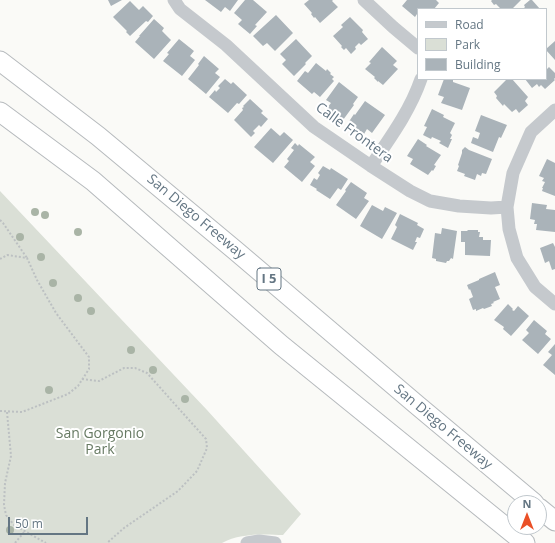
<!DOCTYPE html>
<html>
<head>
<meta charset="utf-8">
<style>
  body { margin:0 }
  #map { position:relative; width:555px; height:543px; overflow:hidden; background:#fafaf7; font-family:"Open Sans",sans-serif }
  canvas { display:block }
  .legend { position:absolute; left:417px; top:8px; width:130px; height:72px; box-sizing:border-box; background:#fff; border:1px solid #c1c8cd; margin:0; padding:5px 7px; list-style:none; font-size:12px; color:#647683 }
  .legend li { display:flex; align-items:center; gap:8px; height:20px }
  .legend b { width:20px; border:1px solid #c1c8cd }
  .north { position:absolute; left:507px; top:495px; width:40px; height:40px; box-sizing:border-box; background:#fff; border:1px solid #c1c8cd; border-radius:50%; rotate:0deg; font-size:11px; font-weight:700; line-height:16px; text-align:center; color:#647683 }
  .north::after { content:''; display:block; margin:auto; width:14px; height:18px; background:#ea5027; clip-path:polygon(50% 0,100% 100%,50% 72%,0 100%) }
  .scale { position:absolute; left:8px; top:517px; width:80px; height:18px; box-sizing:border-box; border:2px solid #647683; border-top:0; padding-left:5px; font-size:12px; line-height:14px; white-space:nowrap; color:#647683; -webkit-text-stroke:3px #fff; paint-order:stroke }
</style>
</head>
<body>
<div id="map">
<canvas width="555" height="543"></canvas>
<ul class="legend">
<li><b style="height:5px;background:#c5c9cd"></b>Road</li>
<li><b style="height:11px;background:#dadfd6"></b>Park</li>
<li><b style="height:11px;background:#aab3b9"></b>Building</li>
</ul>
<div class="north">N</div>
<div class="scale">50 m</div>
</div>
<script>
const g = document.querySelector('canvas').getContext('2d');
g.lineJoin = 'round';
function fill(path, color) {
  g.fillStyle = color;
  g.fill(path, 'evenodd');
}
function trace(path, color, width, dash) {
  g.strokeStyle = color;
  g.lineWidth = width;
  g.lineCap = dash ? 'butt' : 'round';
  g.setLineDash(dash || []);
  g.stroke(path);
}
function label(font, color, halo, rows, align = 'center') {
  g.font = font + ' "Open Sans",sans-serif';
  g.lineWidth = 4;
  g.setLineDash([]);
  g.textBaseline = 'middle';
  g.strokeStyle = halo;
  g.fillStyle = color;
  for (const [text, x, y, turn = 0] of rows) {
    g.save();
    g.translate(x, y);
    g.rotate((+turn || 0) * Math.PI / 180);
    g.textAlign = isNaN(turn) ? turn : align;
    if (halo) g.strokeText(text, 0, 0);
    g.fillText(text, 0, 0);
    g.restore();
  }
}
fill(new Path2D(`
  M0,191l207,219 94,104 -18,21c-19,-1 -44,-2 -61,8h-222z`), '#dadfd6');
fill(new Path2D(`
  M108,0h14l-11,6z
  M205,0h33l-8,11 -5,-4 -4,5z
  M245,0h8l14,12 -12,13 2,1 -7,8 -12,-10 4,-4 -8,-7z
  M309,0h24l-1,1 6,6 -18,16 -5,-6 -1,1 -3,-4 1,-1 -8,-9z
  M407,0h29l3,3 -5,6h-16v6l-1,-1 -2,3 -13,-11z
  M492,0h29l-9,9h-11l-5,-5 -2,1 -3,-4z
  M530,0h2l8,9h-17l2,-2 -1,-2z
  M130,1l9,9 4,-4 10,10 -5,6 -2,-1 -16,15 -4,-4 1,-1 -14,-14z
  M276,15l17,18 -18,18 -8,-8 -4,3 -10,-10z
  M350,17l13,13 -1,2 6,7 -7,6 -2,-2 -4,4 1,2 -5,5 -5,-6 -2,2 -3,-3 1,-1 -9,-10 10,-9 -2,-2z
  M154,19l10,9 -2,3 9,9 -17,19 -19,-17 5,-6h-1z
  M179,39l15,12 -4,5 5,4 -13,16 -19,-15 6,-7 -2,-1z
  M296,39l16,17 -7,7 1,1 -12,12 -12,-12 4,-4 -6,-6z
  M555,41v19l-9,-10v-1z
  M382,47l15,14 -4,4 5,4 -15,16 -5,-4v1l-4,-4 1,-1 -10,-8 6,-6 -2,-1z
  M204,56l15,13 -4,4 5,4 -14,17 -18,-15 11,-14 -1,-1z
  M316,63l10,8 1,-2 4,4 -1,1 4,3 -2,2 2,2 -14,16 -6,-5 -2,2 -15,-13 8,-10 3,2z
  M549,67l6,6v5l-1,1 1,1 -10,9 -4,-4 -2,2 -2,-3 -5,4 -7,-9h21v-9z
  M225,79l6,5 2,-2 14,13 -8,9 -2,-1 -9,10 -19,-16 6,-7 1,2 4,-4 -2,-2z
  M444,79h6l3,1v2l17,6 -8,22 -21,-7 3,-6 -6,-2z
  M507,79h5l16,18 -3,4 3,4 -9,8 -3,-4 -4,3 -8,-8 -1,2 -7,-8 1,-2 -3,-4z
  M339,82l19,15 -5,7 1,1 -11,15 -16,-12 4,-5 -5,-3z
  M250,99l13,12 -2,2 7,6 -7,8 -2,-2 -6,6 2,2 -4,4 -17,-17 9,-10 -1,-2 2,-1 -1,-1z
  M365,101l20,14 -13,18 -5,-4 -3,5 -16,-11 6,-9 1,1z
  M432,109l12,6 -1,2 12,6 -5,10 2,2 -2,4h2l-4,9 -9,-5 2,-2 -9,-4 -1,2 -8,-4 4,-8 -3,-1z
  M481,115l26,10 -6,13 -2,-1 -6,15 -22,-9 2,-6 5,2 2,-6 -5,-2z
  M271,128l9,8 4,-4 9,8 -20,23 -19,-16z
  M418,139l9,6 -1,1 15,9 -7,10 2,1 -3,5 -1,-1 -4,5 -18,-11 3,-5 -6,-3z
  M295,143l3,3 1,-2 16,13 -5,5 5,4 -13,16 -18,-15 5,-6 -2,-2 7,-9 -3,-2z
  M465,147l4,3 23,9 -6,15 -4,-1 -1,3 -4,-2 -2,6 -11,-4 1,-2 -8,-3 2,-5 -1,-1 4,-12v-3z
  M547,159l8,4v33l-13,-5 1,-3h-1l3,-6 -3,-1 2,-3 -5,-2z
  M323,166l7,4 1,-2 17,11 -7,11 -3,-2 -8,11 -14,-9 1,-1 -7,-4 4,-7 3,2 3,-5 -2,-2z
  M351,182l16,11 -3,5 5,3 -13,18 -20,-14 10,-14 -1,-1z
  M532,203l15,2 -1,4 9,1v22l-19,-2 1,-6h-3l1,-4 -5,-1z
  M372,205l11,6 2,-4 12,6 -15,26 -22,-13z
  M400,214l18,9 -1,2 7,4 -4,9 -3,-1 -2,5h2l-4,8 -22,-11 6,-12 -2,-2z
  M442,228l15,3 -4,28 -2,-1 -2,3h-2l-1,2 -10,-2v-2l-4,-1 3,-25 6,1z
  M468,230h10v2h2l-1,5h4v3h8l-1,16 -25,-1v-13h-4v-11h6z
  M553,243l2,4v22l-3,1 -3,-9 -4,2 -5,-15z
  M495,272l5,13 -5,2 5,12 -7,3 1,1 -3,1 1,2 -8,3 -1,-1 -7,3v-2l-3,1 -4,-11 4,-2 -3,-8 -1,1 -2,-5 12,-5v-1z
  M508,304l5,5 -1,1 2,1 4,-5 11,10 -18,20 -8,-7 1,-2 -10,-7z
  M534,320l13,11 -2,3 6,5 -13,15 -16,-14 7,-7 -3,-3z
  M555,344v31l-12,-10 9,-10 -4,-3z`), '#aab3b9');
const highway = new Path2D(`
  M0,61l98,75 138,115 181,154 117,98
  M0,112l93,69 188,164 244,198
  M539,508l16,13`);
trace(highway, '#b6babd', 21);
trace(new Path2D(`
  M0,220l3,3 24,35
  M0,259l7,-4 20,3 10,22 19,33 33,44v12l-11,17 -10,8 -46,18 -22,-1
  M82,379l17,2 25,-13h11l12,5 59,66 1,9 -10,23 -19,20 -54,37 -17,15
  M7,412l4,44 -6,27 -1,22 2,10 8,10 32,18
  M15,543l10,-12`), '#bcc0c2', 2, [2, 2]);
trace(new Path2D(`
  M174,0l6,9 46,36 88,82 57,39 39,25 20,10 29,5 32,2 16,-1 6,-34 18,-41 24,-22
  M364,0l29,27 25,21
  M371,166c19,-28 39,-55 50,-87
  M507,207l2,22 8,29 18,29 20,17
  M247,543l12,-2 16,2`), '#c5c9cd', 13);
trace(highway, '#fff', 19);
g.fillStyle = '#a9b4a6';
for (const [x, y] of [
  [35,212],
  [45,215],
  [78,232],
  [20,237],
  [41,257],
  [53,283],
  [78,298],
  [91,311],
  [131,350],
  [153,370],
  [49,390],
  [185,399],
  [10,530]
]) {
  g.beginPath();
  g.arc(x, y, 4, 0, 2 * Math.PI);
  g.fill();
}
for (const [x, y, w] of [
  [269,279,24]
]) {
  const box = new Path2D();
  box.roundRect(x - w / 2, y - 11, w, 22, 3);
  g.fillStyle = '#fff';
  g.fill(box);
  trace(box, '#647683', 1);
}
label('bold 13px', '#647683', null, [
  ["I 5",269,279]
]);
label('14px', '#647683', '#fff', [
  ["Calle Frontera",354,133,36],
  ["San Diego Freeway",196,217,40],
  ["San Diego Freeway",443,427,40]
]);
label('14px', '#677a63', '#fff', [
  ["San Gorgonio",100,434],
  ["Park",100,450]
]);
</script>
</body>
</html>
